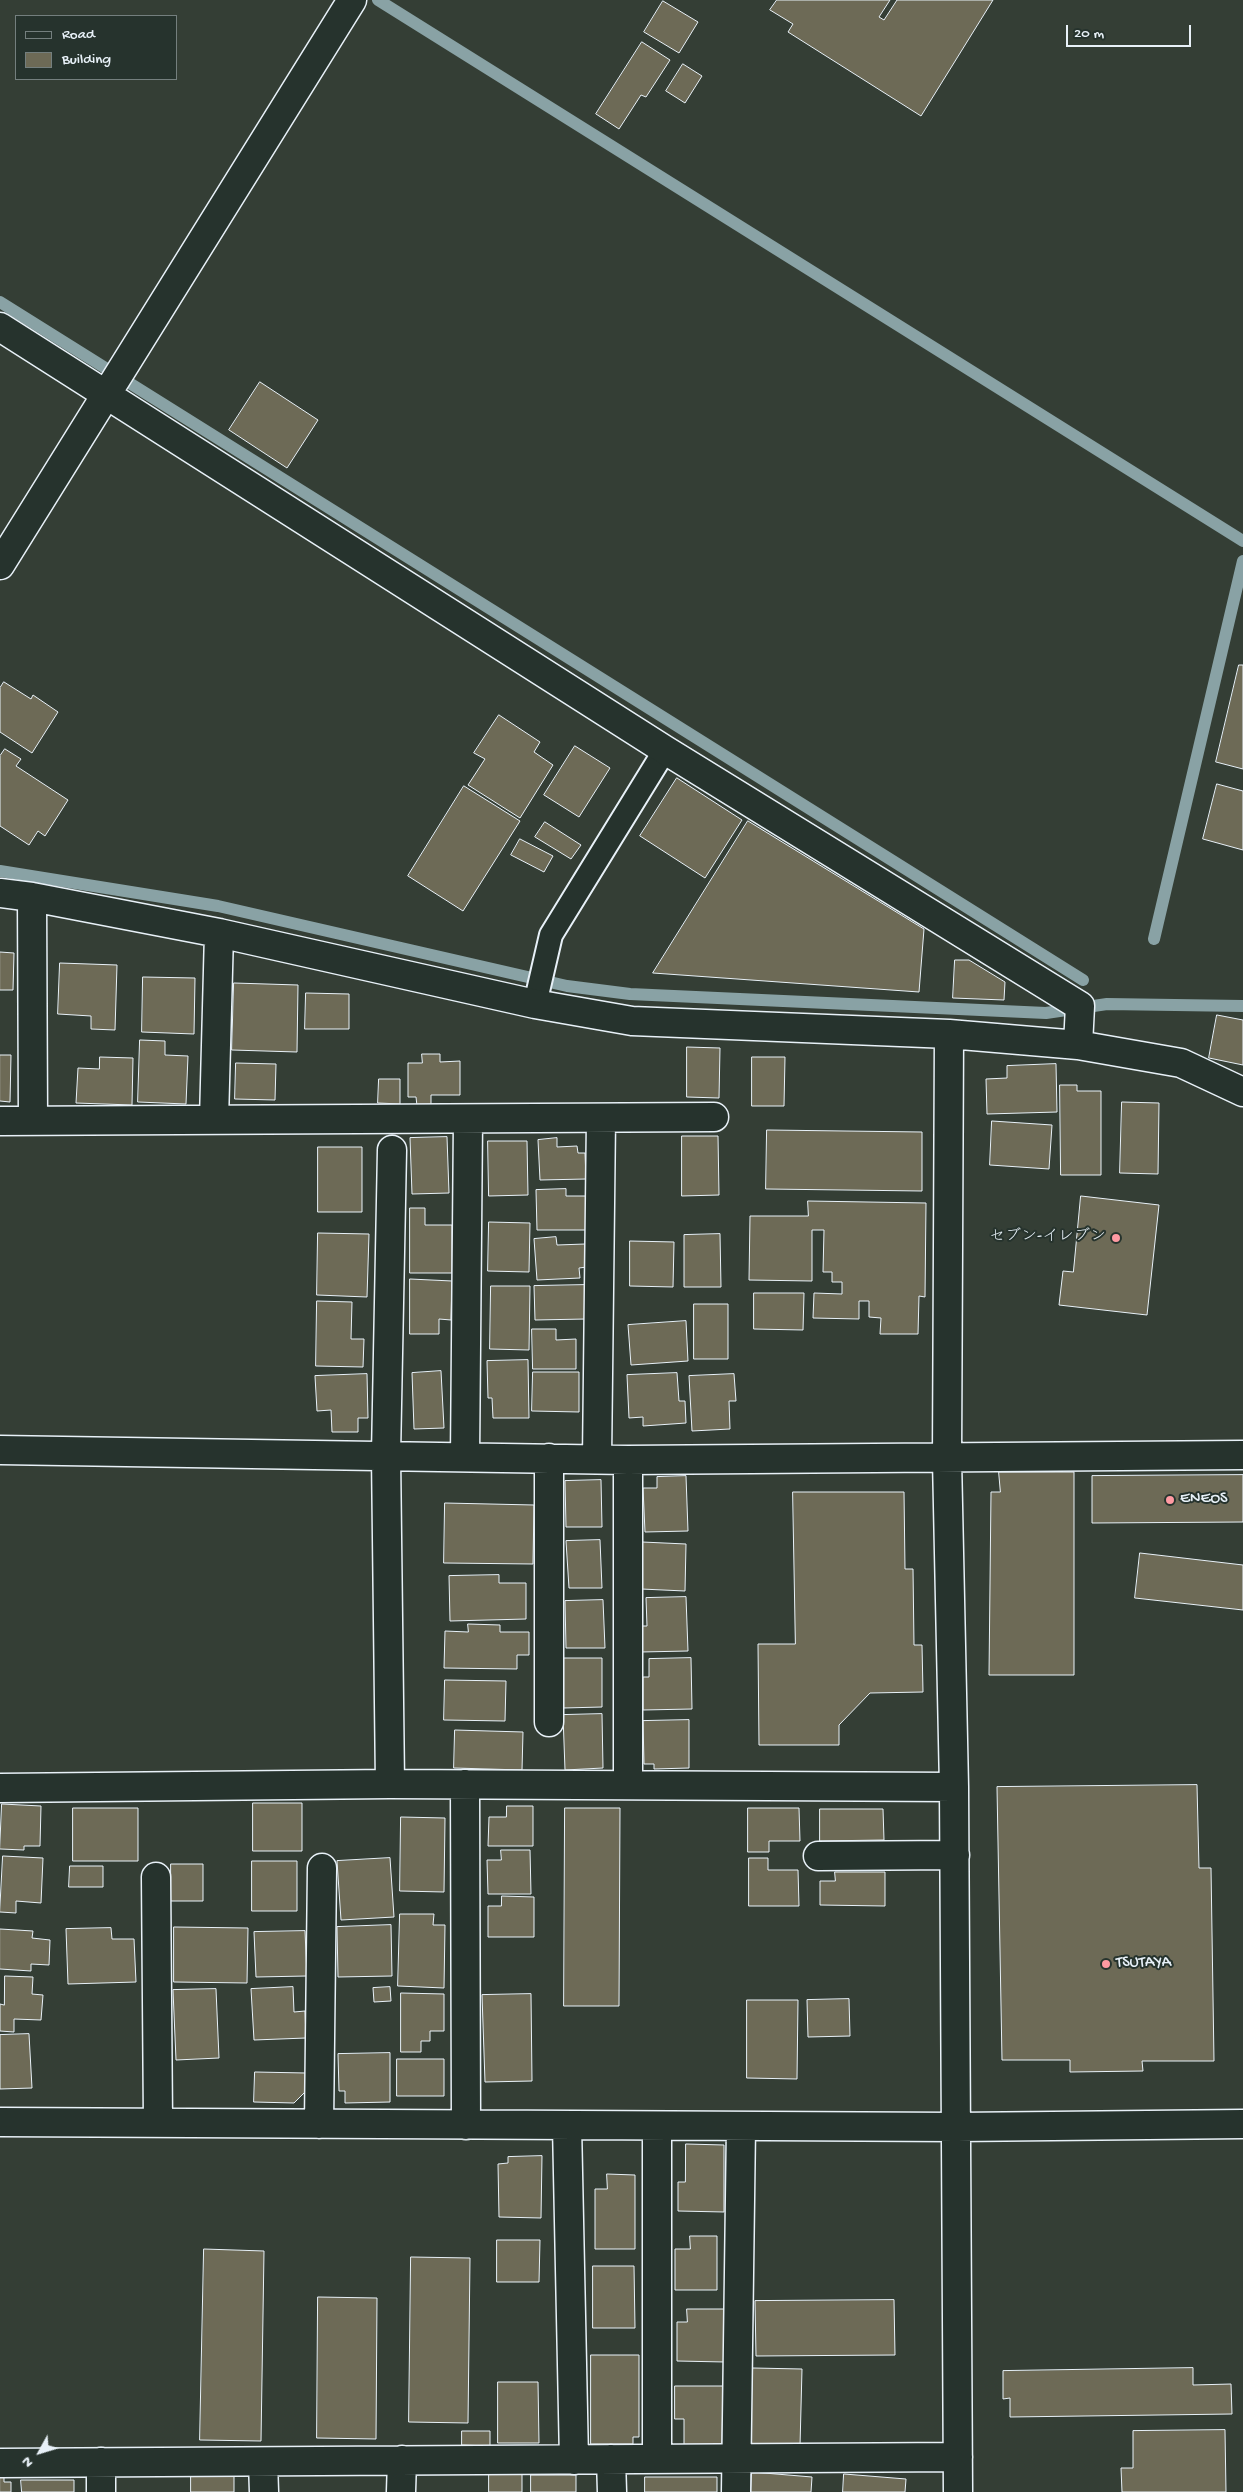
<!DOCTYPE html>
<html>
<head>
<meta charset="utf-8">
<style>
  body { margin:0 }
  #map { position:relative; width:1243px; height:2492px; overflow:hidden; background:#343e35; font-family:"Gochi Hand",sans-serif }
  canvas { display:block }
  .legend { position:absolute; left:15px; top:15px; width:162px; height:65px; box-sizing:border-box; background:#26332d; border:1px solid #747f7e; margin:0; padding:6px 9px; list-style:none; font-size:15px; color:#e8f1f8 }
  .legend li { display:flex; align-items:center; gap:10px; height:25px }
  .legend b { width:25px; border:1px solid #747f7e }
  .north { position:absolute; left:15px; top:2427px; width:50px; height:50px; -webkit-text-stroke:4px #26332d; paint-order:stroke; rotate:231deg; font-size:14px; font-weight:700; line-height:20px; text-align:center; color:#e8f1f8 }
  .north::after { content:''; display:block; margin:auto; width:18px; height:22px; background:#e8f1f8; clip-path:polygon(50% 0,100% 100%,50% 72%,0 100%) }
  .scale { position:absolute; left:1066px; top:25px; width:125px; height:22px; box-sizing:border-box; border:2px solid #e8f1f8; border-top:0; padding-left:6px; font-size:15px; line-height:18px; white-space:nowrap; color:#e8f1f8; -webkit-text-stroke:4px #26332d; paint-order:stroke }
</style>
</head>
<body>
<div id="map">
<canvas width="1243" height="2492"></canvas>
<ul class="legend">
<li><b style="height:6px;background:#26332d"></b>Road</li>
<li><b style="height:14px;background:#6d6a56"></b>Building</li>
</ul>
<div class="north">N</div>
<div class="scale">20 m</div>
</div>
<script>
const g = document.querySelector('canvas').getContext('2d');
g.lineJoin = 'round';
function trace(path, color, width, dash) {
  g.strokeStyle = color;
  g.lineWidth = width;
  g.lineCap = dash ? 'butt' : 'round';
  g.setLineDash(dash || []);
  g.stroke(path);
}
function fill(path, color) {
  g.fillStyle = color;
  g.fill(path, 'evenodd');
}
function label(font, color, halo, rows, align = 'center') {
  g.font = font + ' "Gochi Hand","Klee One",sans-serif';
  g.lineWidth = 4;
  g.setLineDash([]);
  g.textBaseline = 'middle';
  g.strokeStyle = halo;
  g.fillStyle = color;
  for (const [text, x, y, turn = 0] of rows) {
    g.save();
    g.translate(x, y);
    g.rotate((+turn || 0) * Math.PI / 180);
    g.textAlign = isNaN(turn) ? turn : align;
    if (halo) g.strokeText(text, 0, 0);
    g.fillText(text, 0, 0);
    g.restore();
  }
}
trace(new Path2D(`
  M378,0l865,541
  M0,302l1083,678
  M0,871l218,35 349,80 63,8 416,19 61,-9 136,2
  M1154,939l89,-378`), '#89a2a5', 12);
const building = new Path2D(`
  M777,0h113l-11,17 5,3 13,-20h96l-72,116 -133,-84 5,-8 -23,-14z
  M663,1l35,21 -19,31 -35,-21z
  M642,42l28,18 -24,37 -5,-2 -22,34 -23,-15z
  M683,64l19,12 -17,27 -19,-12z
  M260,382l58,38 -31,48 -58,-38z
  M1239,665h4v104l-27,-7z
  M4,682l27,17 2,-4 25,17 -26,41 -32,-21v-44z
  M499,715l41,27 -6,10 19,13 -33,53 -52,-33 17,-26 -11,-6z
  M575,746l35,22 -31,49 -35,-22z
  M5,749l16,10 -5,7 52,34 -23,36 -7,-5 -9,14 -29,-19v-70z
  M677,778l65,42 -37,58 -65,-42z
  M1217,784l26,7v59l-40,-11z
  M464,786l56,35 -57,90 -55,-35z
  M748,821l176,108 -5,63 -266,-19z
  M545,822l36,23 -10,14 -36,-22z
  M520,839l33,17 -9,16 -33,-17z
  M0,952l14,1 -1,37h-13z
  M955,960h14l36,22 -1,18 -51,-2z
  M60,963l57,2 -2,65 -24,-1v-13l-33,-2z
  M143,977l52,1 -1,56 -52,-2z
  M234,983l64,2 -1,67 -65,-2z
  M306,993l43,1v35h-44z
  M1217,1015l26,5v45l-34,-7z
  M140,1040l25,1v14l23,1 -2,48 -48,-2z
  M687,1047l33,1 -1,50 -32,-1z
  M422,1054h18v8l20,-1v34h-29v10l-14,1 -1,-9h-8v-34h14z
  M0,1055h11l-1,47 -10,-1z
  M100,1057l33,1 -1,47 -56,-2 2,-35 21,1z
  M752,1057h33l-1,49h-32z
  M236,1063l40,1 -1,36 -40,-1z
  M1056,1064l1,48 -70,2 -1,-35 21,-1v-12z
  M379,1079h21v25l-22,-1z
  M1060,1085h17v6h24v84h-40z
  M1122,1102l37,1 -1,71 -38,-1z
  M992,1121l60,4 -3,44 -59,-4z
  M767,1130l155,2v59l-156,-2z
  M682,1136h36l1,59 -37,1z
  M447,1137l2,56 -37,1 -2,-56z
  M557,1138v9l20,-1 1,7h7l1,26 -46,1 -2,-40z
  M488,1141h39l1,54 -39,1z
  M318,1147h44v65h-44z
  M566,1189v7h22l1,34h-52l-1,-40z
  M1081,1196l78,9 -12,110 -88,-10 4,-34 10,1z
  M808,1201l118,2 -1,94 -6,-1 -1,38h-38l1,-16 -12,-1v-16h-10v18l-46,-1 1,-25 28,1v-12h-10v-10h-9l1,-42h-12v51l-63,-1 1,-64h58z
  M410,1208h15v17h27v48h-42z
  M489,1222l41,1 -1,49 -41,-1z
  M318,1233l51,1 -2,63 -50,-2z
  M720,1234l1,53h-37v-52z
  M556,1237l1,8 28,-1 2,23 -8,1 1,10 -43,2 -3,-41z
  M630,1241l44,1 -1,45 -43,-1z
  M410,1279l42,2 -1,39 -12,-1v15h-29z
  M585,1285l1,34 -51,1 -1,-34z
  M491,1286h39l-1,64 -39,-1z
  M754,1293h50l-1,37 -49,-1z
  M317,1301l35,1 -1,37h13l-1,28 -47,-1z
  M694,1304h34v55h-34z
  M686,1321l2,40 -57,4 -3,-40z
  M532,1329h24v11l20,-1v30h-43z
  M528,1360l1,58h-36l-1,-20h-4l-1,-37z
  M441,1371l3,57 -30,1 -2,-56z
  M533,1372h46v40l-47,-1z
  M677,1373l2,28h6l1,22 -43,3v-9l-14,1 -2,-43z
  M367,1374l1,44h-10v14h-26l-1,-22 -14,1 -2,-35z
  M734,1374l2,27h-7l1,28 -38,2 -3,-55z
  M999,1472h75v203h-85l2,-183h9z
  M1243,1475v47l-151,1v-47z
  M686,1476l2,55 -43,1 -2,-44h14v-11z
  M601,1480l1,47h-36l-1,-46z
  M793,1492h111l1,77h8l1,76h8l1,47 -53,1 -31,32v20h-80l-1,-101h37z
  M445,1503l89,2 -1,59 -89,-1z
  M600,1540l2,48h-33l-3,-47z
  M642,1542l44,2 -1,47 -44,-2z
  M1140,1553l103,12v45l-108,-12z
  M499,1575v8h27v36l-76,2 -1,-45z
  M686,1597l2,54 -47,1 -1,-26h7l-1,-28z
  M603,1600l2,48h-39l-1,-47z
  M468,1624l32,1v7h29v23h-12v14l-73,-1 1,-37 23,1z
  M564,1658h38v49l-38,1z
  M691,1658l1,51 -49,1v-33h6v-18z
  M445,1680l61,1 -1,40 -61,-1z
  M602,1714l1,54 -38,2 -2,-55z
  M689,1720v48l-35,1v-5h-10l-1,-43z
  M455,1730l68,2 -1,38 -68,-2z
  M1197,1785l2,83h12l3,193h-72l1,10 -73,1v-12h-68l-5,-273z
  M253,1803h49v48h-49z
  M2,1804l39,2 -1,40h-16v4l-24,-1z
  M507,1806h26v40h-45l1,-29h17z
  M73,1808h65v53h-65z
  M565,1808h55l-1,198h-55z
  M748,1808h51l1,33h-31v11h-21z
  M820,1809h63l1,31 -64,1z
  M401,1817l44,1 -1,74 -44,-1z
  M501,1850h29l1,44h-43l-1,-34h14z
  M3,1856l40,2 -2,45 -25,-2v12l-16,-1z
  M390,1858l4,59 -53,3 -4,-59z
  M749,1858h19v12h30l1,36h-50z
  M252,1861h45v50h-45z
  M171,1864h32v37h-32z
  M70,1866h33v21h-34z
  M835,1872h50v34l-65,-1v-24h15z
  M502,1896l32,1v40h-46v-31h13z
  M400,1914h34l-1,11h12l-1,63 -46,-2z
  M391,1925l1,51 -54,1 -1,-50z
  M174,1927l74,1 -1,55 -73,-1z
  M111,1928l1,11h22l2,43 -68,2 -2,-55z
  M0,1929l33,2 -1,7 18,2 -1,25 -18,-1v7l-31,-2z
  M305,1931l2,45 -51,1 -2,-45z
  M5,1976l28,1 -1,17 11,1 -2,25 -27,-1v13l-14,-1v-27l4,1z
  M293,1987l1,25 11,-1 1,27 -52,2 -3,-51z
  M390,1987l1,14 -17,1 -1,-14z
  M216,1989l3,69 -43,2 -3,-70z
  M401,1993l43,1v37h-14v10h-9v11h-20z
  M531,1994l1,87 -47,1 -3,-87z
  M849,1999l1,37 -42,1 -1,-37z
  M747,2000h51l-1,79 -50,-1z
  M29,2034l3,54 -32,1v-54z
  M390,2053v49l-45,1v-12h-6l-1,-37z
  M397,2059h47v37h-47z
  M255,2072l51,1 -1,19 -11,11 -40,-1z
  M686,2144l38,1v67l-46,-1v-29h7z
  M542,2156l-1,62 -42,-1 -1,-53 10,-1v-6z
  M607,2174l28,1v74h-40v-60h12z
  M690,2236h27v54h-42v-41h15z
  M497,2240h43l-1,42h-42z
  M204,2249l60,2 -3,190 -61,-1z
  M411,2257l59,1 -2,165 -59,-1z
  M593,2266h41l1,62h-42z
  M318,2297l59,1 -1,141 -59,-1z
  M894,2300l1,55 -139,1 -1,-55z
  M687,2309h38v53l-48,-1v-39h10z
  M591,2355h48v82h-6v7h-42z
  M753,2368l49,1 -2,77 -50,-2z
  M1193,2368v17l38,-1 1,30 -222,3v-19l-7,1v-28z
  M498,2382h40l1,61h-41z
  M675,2386h48l-1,59h-38v-26h-9z
  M1225,2430l1,62h-104l-1,-24h12v-37z
  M462,2431h28v15l-28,-1z
  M752,2472l60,5 -1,15h-60z
  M191,2474h43v18h-43z
  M489,2474h33v18h-33z
  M844,2474l62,5 -1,13h-62z
  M531,2475h45v17h-45z
  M0,2477h4v5h7v10h-11z
  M645,2477h72v15h-72z
  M21,2480h53v12h-52z`);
fill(building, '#6d6a56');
trace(building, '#e8f1f8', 1);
const service = new Path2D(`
  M535,1004l16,-69 114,-185`);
const minor = new Path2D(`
  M0,327l665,423 415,256 -2,39
  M0,565l352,-565
  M0,893l32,4 187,36 316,71 97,17 317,13 129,11 103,18 62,29
  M32,897l1,224
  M949,1034l-2,425 7,328 4,705
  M214,1120l5,-187
  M0,1121l714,-4
  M0,1450l628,10 615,-5
  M465,1457l3,-338
  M549,1458v264
  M597,1459l4,-341
  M628,1460v325
  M390,1784l-4,-329 6,-305
  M465,1784l1,341
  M0,1788l390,-4 564,3
  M818,1856l137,-1
  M156,1877l2,246
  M0,2122l957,5 286,-3
  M319,2124l3,-256
  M567,2125l7,335
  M611,2459l1,33
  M657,2459v-333
  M101,2462v30
  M263,2462l1,30
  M0,2463l958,-6
  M401,2492l1,-32
  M736,2492l5,-366`);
trace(service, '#e8f1f8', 26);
trace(minor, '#e8f1f8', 31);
trace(service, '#26332d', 22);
trace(minor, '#26332d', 28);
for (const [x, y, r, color] of [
  [1116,1238,5,"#ff9aa2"],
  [1170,1500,5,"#ff9aa2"],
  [1106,1964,5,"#ff9aa2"]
]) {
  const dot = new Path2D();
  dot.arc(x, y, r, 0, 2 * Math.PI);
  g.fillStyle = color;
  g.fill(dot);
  trace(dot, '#26332d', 2);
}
label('16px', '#e8f1f8', '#26332d', [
  ["セブン-イレブン",1106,1238,"right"],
  ["ENEOS",1180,1500],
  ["TSUTAYA",1116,1964]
], 'left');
</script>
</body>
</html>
